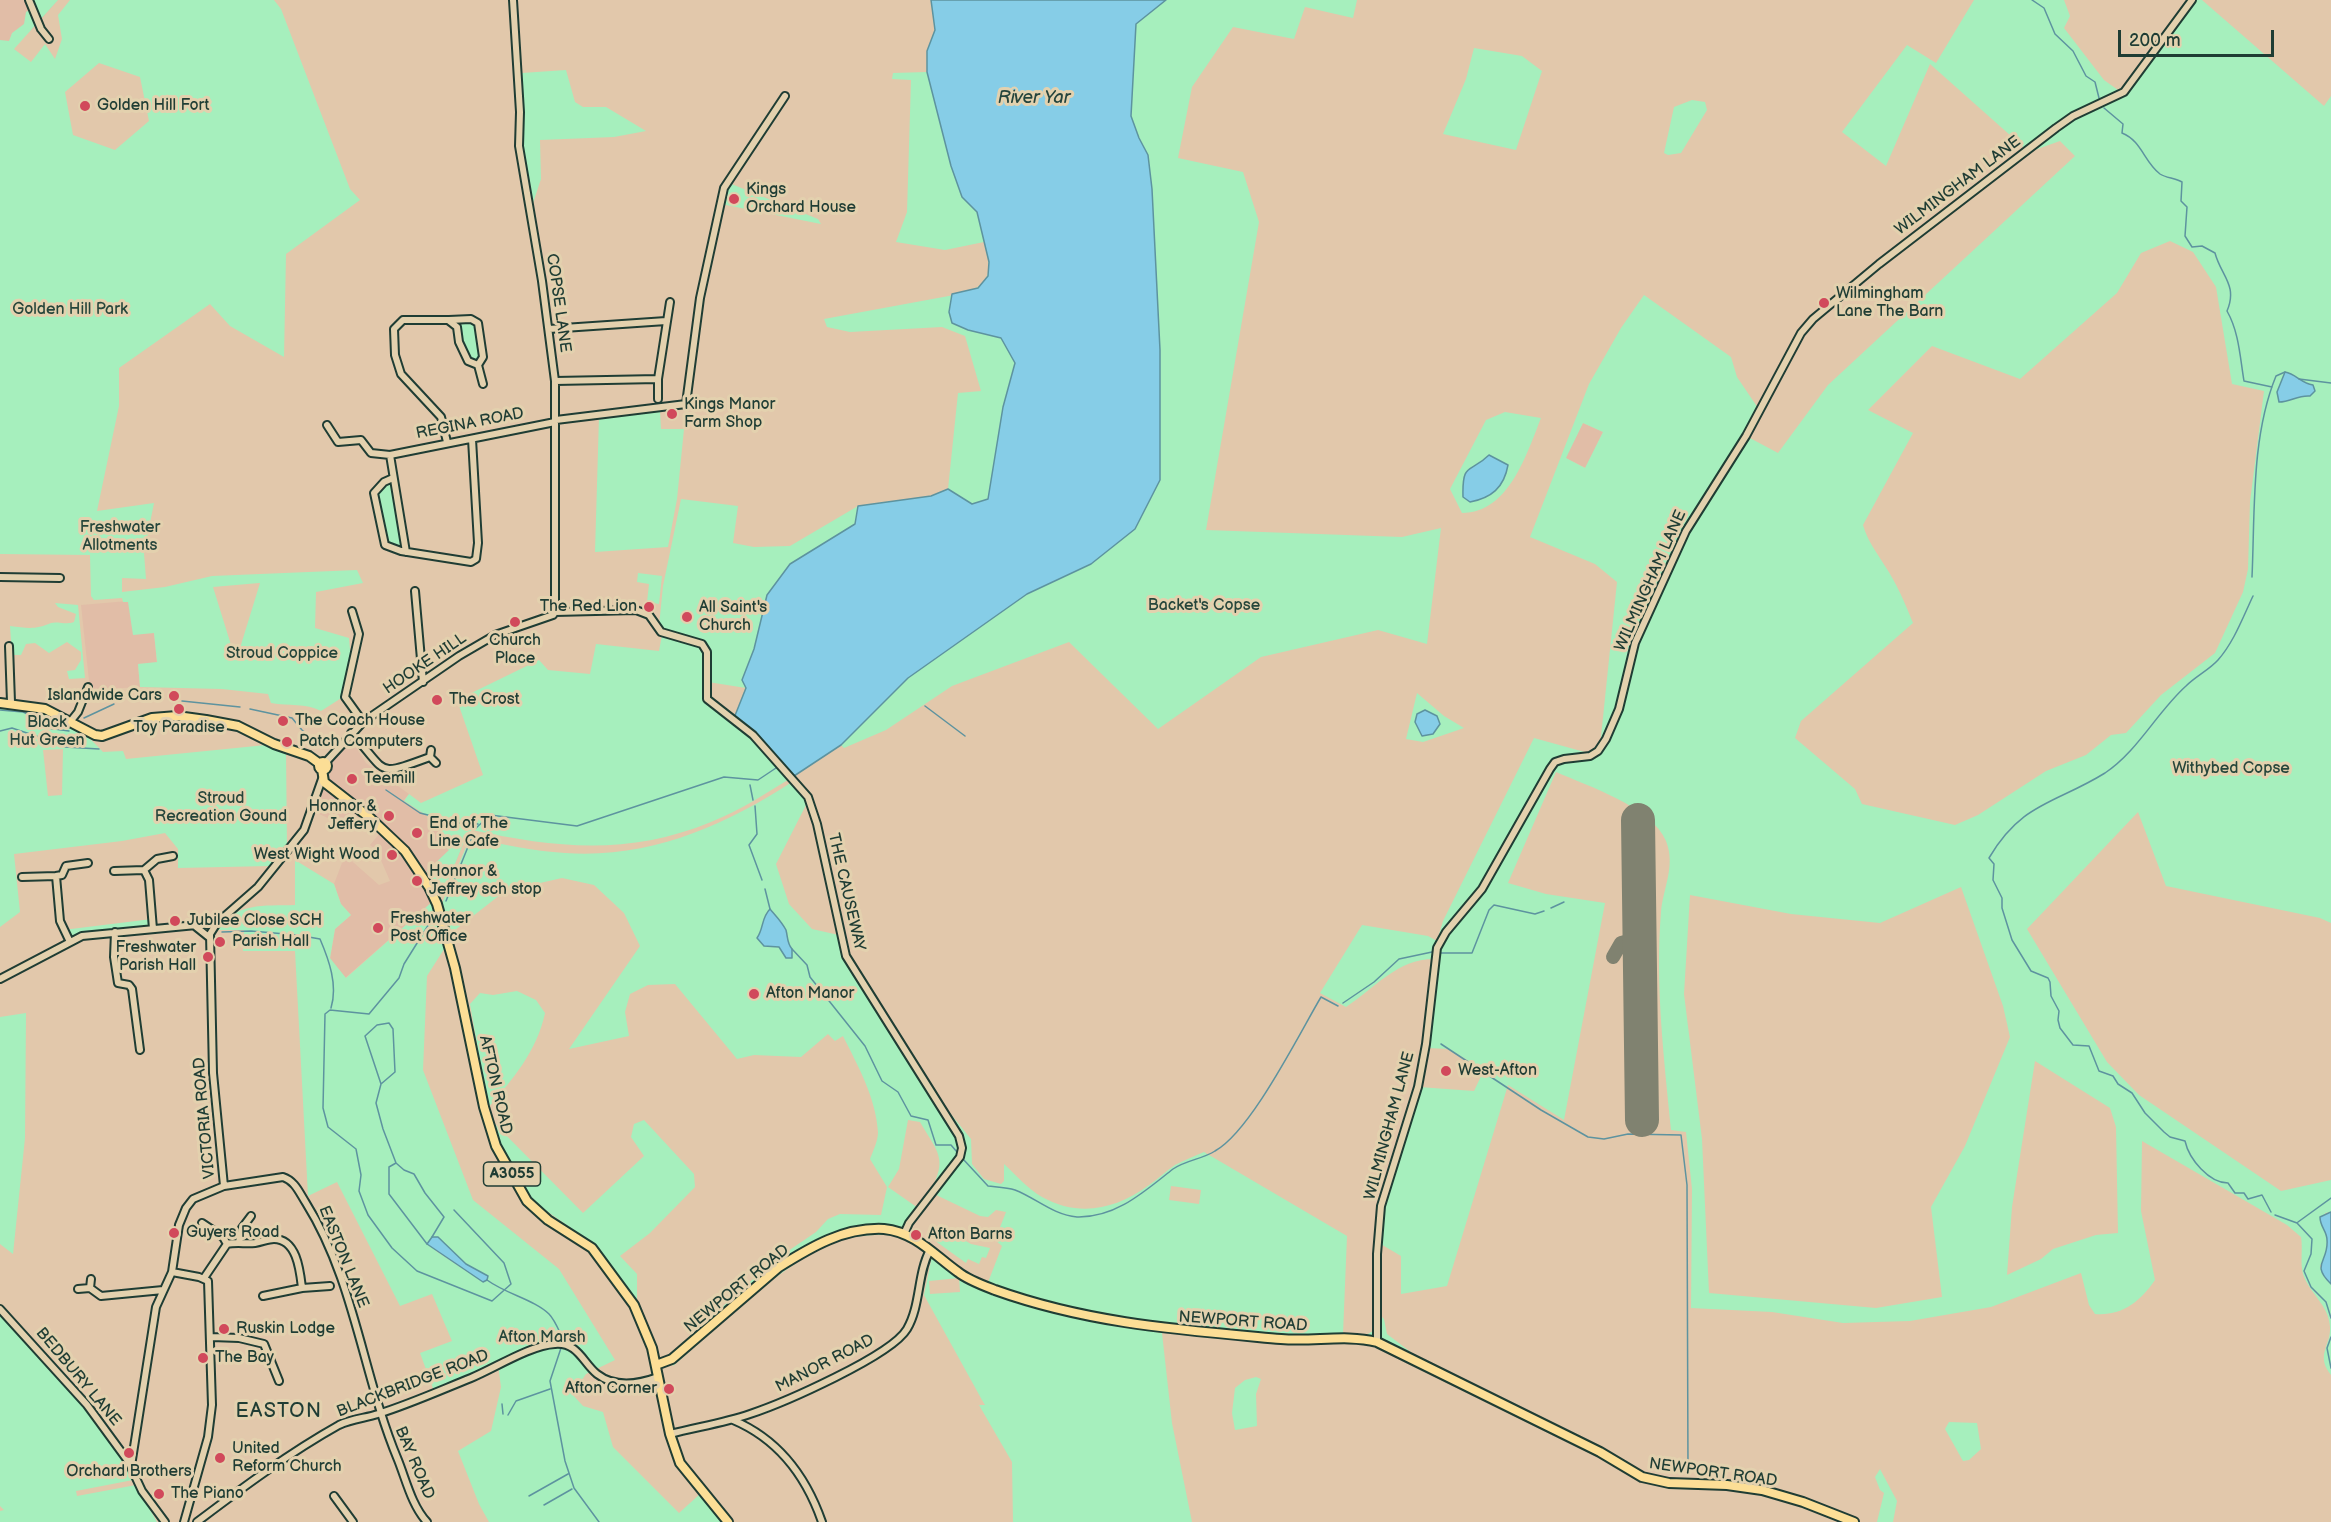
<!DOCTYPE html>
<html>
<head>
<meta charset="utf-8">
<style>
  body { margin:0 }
  #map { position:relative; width:2331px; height:1522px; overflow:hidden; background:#e2c8ab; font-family:"Balsamiq Sans",sans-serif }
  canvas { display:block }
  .scale { position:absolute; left:2118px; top:30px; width:156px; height:27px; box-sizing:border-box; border:3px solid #1f3d34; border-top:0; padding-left:8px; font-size:18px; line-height:21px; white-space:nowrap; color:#1f3d34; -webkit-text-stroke:4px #e3d1ae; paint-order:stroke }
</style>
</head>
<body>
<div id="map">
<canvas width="2331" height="1522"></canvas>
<div class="scale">200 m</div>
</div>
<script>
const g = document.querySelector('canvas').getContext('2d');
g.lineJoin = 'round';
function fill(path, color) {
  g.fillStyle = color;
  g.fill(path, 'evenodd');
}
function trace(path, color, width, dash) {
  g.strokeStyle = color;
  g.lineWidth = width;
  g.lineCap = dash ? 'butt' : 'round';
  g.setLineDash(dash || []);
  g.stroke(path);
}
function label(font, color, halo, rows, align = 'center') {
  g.font = font + ' "Balsamiq Sans",sans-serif';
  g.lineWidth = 6;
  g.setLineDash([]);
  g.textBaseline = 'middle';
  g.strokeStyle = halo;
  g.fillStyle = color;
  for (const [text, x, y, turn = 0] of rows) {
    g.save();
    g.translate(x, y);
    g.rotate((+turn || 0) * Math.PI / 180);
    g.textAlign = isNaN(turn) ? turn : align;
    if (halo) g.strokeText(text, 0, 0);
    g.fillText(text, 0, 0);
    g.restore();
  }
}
fill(new Path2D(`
  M0,0h58l-25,29 -33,19z
  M1583,423l20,9 -17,36 -21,-10z
  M128,601l19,32h7l3,30 -19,1 2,23 -50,3 -9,-85z
  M350,738l16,25 43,31 -5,6 62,37 -25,61 -9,4 -87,76 -15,-19 5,-30 16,-14 -10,-11 -7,-20 11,-29 34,30 11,-4 -13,-30 -7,-6 10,-12 -2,-2 -13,-11 -10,11 -40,-19 10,-41z`), '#e1bda7');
fill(new Path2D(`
  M32,0h26l-44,49 17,13 14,-18 10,15 7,-20 -4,-24 12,-15h204l7,9 69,180 10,11 -74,54 -2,103 -54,-31 -20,-22 -91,64v38l-22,105 57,-8 -10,50 2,26 -24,-1v14l43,-5 47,-11 145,-6 6,13 -47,9 -1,36 34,10 2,23 -8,36 -22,14c-15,-8 -32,-5 -50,-8l-3,-9 -46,-5 -82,-2 -2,-23 19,-2 -3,-29 -21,2 -5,-33h-5l-1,-4 -28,2 -3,-4 -1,-41 -90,-1v-514l9,1 3,-8 12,-9 2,-12 8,-5zM99,63l41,14 9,44 -34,29 -42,-15 -8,-43zM259,583h1l-24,78 -23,-74z
  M931,0l66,196 -12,119 101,139 -348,254 8,-20 -38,-6 2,-30 -3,-6 -42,-14 -6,-6 4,-40 18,-87 57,7 -5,37 21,4 36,-1 68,-40 73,-10 17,-7 10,-96 23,-2 -16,-55 -23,-9 -92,5 -23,-5 -3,-8 141,-26c29,-10 26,-25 19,-51l-39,8 -49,-8 11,-30 4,-132 -19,-1 1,-6 34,-1v-21l8,-21z
  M1094,0h263l-4,18 -48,-11 -11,32 -61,-12 -41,60 -14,71 65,14 16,50 -53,308 196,7 39,-9 -14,116 -49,-14 -117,27 -103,72 -89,-87 -117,44 -66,44 -42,18 -3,-3 4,-18 125,-131z
  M1974,0h90l6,16 -6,12 40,52 21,15 70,-95h7l122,106 7,-10v827l-11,-5 -154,-32 -28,-74 -111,117 80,133 32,33 142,96 50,-11v32l-6,1 3,37 -8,16 5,12 6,6v91c-16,-20 0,-29 -1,-48 -1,-22 -21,-34 -27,-53 -3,-11 0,-26 -2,-37l-14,-12 -145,-84 -1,70 14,69c-15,22 -33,36 -60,34l-6,-9 -8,-32 -90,34 -81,14 -67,2 -71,-11 -81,-4 1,-119 -6,-57 -15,-2c-7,-73 -16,-145 -10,-218 2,-24 15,-46 5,-71 -14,-34 -78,-55 -110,-69l-48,111 38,11 59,9 -41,217 -56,-35 -61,201 -46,8v-38l-22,-13 4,-37 36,-119 55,4 10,-21 -35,-21 -22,-1 7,-89c-37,0 -59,29 -88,48l-26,-14 42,-68 66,11 9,5 6,-20 91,-183 65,18 18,-174 -22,-18 -65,-27 59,-153 32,-56 23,-33 87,62 6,20 21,31 -70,123 60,-94 30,16 50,-68 247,-229 -15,-15 -31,11 -99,-88 -44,102 -44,-34 65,-87 29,18zM2170,241l23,11 23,35 16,97 32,7 -14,111 -2,67 -5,23 -28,61 -54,42 -35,38 -15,2 -25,20 -40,16 -68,44 -23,10 -93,-21 -7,-15 -60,-51 6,-17 112,-98c-8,-20 -16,-39 -28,-57 -9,-15 -17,-24 -22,-41l50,-92 -45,-23 64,-64 88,33 97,-86 24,-40zM1583,423l20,9 -18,36 -19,-10zM1961,887l42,119 7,31 -45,109 -34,61 11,90 -66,11 -167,-15 -7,-154 -18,-145 6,-99 101,19 89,9zM2035,1061l75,47 6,19 2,106 -22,2 -43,14 -12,10 -34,16 5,-68z
  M1474,48l48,8 20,15 -26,79 -73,-16 23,-55z
  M566,70l9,32 8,5h23l40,24 -32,6 -74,3 1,39 -8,24 -10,-59 -1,-71z
  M1692,100l13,2 2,8 -26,43 -13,2 -4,-2 10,-46z
  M729,183l89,36 3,5 -100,-20z
  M471,319l7,4 5,34 -5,8 -10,-4 -11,-34z
  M660,410l1,19h23l-7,70 -9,48 -73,5 4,-135z
  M1505,412l36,6c-14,35 -32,95 -79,95l-12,-24 36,-69z
  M387,482l4,2 11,64 -15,-4 -11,-51z
  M638,573l24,3 -3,28 -12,-2 2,-18 -12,-2z
  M55,603l23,2 7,73 -16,1 -2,-8 8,-1 6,-10v-8l-14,-10 -18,11 -14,-10 -9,1 -5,11h-9l-2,-29c17,2 25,4 41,-3 6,-2 16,2 23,-1l2,-8 -18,-7z
  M662,635l40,12 3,6 2,50 35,25 49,50c-26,16 -52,33 -80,44 -83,34 -155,26 -239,8l-6,7 -25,61 -14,-27 22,-21 -11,-8 6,-9 -14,-9 2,-5 -28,-18 5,-7 12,9 62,-28 -26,-75 82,-40 9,10 42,4 6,-30 63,7z
  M1417,693l27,23 20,12 -41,14 -17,-3z
  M0,705c44,6 73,13 103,47l20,-1 3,8 140,-14 20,7 1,95 -17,19 -92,2v-19l-13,-16 -43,8 -108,13 6,58 -20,15zM63,749l-1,46 -14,1 -5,-46z
  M792,782l15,21 -31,61 13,40 23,25 31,7 5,15 30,53 67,103 26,32 1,25 12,15 17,5 3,-3v-17c12,11 24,25 38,33 38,21 74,12 107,-12 9,-6 17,-14 26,-20 9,-5 20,-9 29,-13l143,84 -4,98h25l5,-3 3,-15 3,-2 5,5 3,15 25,19v4l-33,-16 -185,-12 -123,-19 -84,-25 15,-39 -7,-6 11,-28 -10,-2 -8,7 -8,-1 -50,-24c18,-34 8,-39 -10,-70l-12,-2 -9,49 -11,18 30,21 -20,28c-18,-2 -41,-1 -59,5 -57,20 -120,86 -166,125l-4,-11 103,-93 44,-30 12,-13 12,-5 41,1 6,-28 -17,-28c3,-8 8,-18 8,-27 -2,-34 -20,-66 -35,-96l-8,5 -7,-7 -27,23 -47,-2 -17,4 -62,-75 -27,1 -18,9 -5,18 4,24 -60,13 71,-103 -16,-33 -30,-28 -32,-7 -57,13 -55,43 -8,-31 28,-65c31,6 63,13 95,15 84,6 159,-27 227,-71zM763,930l24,3 1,11 -4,7 -5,-4h-9l-12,-9zM1171,1186l30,4 -2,14 -30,-4z
  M295,860l39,24 7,20 10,11 -16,14 -5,29 16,20 86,-76 14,44 -19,30 -4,94 50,130 86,69 56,91 -29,14 -14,20 11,12 20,6 10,35 66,66 21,-19 24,28h-235l-10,-18 -21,-53 33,-20 10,-44 -3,-22 -64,26 -14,-38 32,-12 -20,-47 -32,12 -63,-124 -29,14 -13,-245h-52l1,-21h-28c22,-28 46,-24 79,-25zM438,1237l28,27 22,12 -5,6 -47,-31z
  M152,919l1,10 -55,4 -28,9 -7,-12z
  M517,991l19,9 9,13c-8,38 -32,66 -57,95l-18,-104 10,-11 13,2z
  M26,1013l-1,125 -12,116 -13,-10v-227z
  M644,1120l50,54 1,13 -45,46 -30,23 17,18v30l-42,-59 -67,-47 -30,-52 -6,-25 91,92 61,-57 -13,-19 3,-13z
  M943,1228l28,16 19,4 -4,10 -4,-1 -3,7 -11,-5 -2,4 -32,-23z
  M932,1256l74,41 90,26 66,10 10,90 20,99h-179l-1,-60 -33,-57h6l-3,-5 -58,-105zM959,1278l1,14 -30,2 -1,-13z
  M0,1312l87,95 43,60 3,13 -57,11 1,5 59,-11 21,37h-157v-11l4,-1 -4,-4z
  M1256,1377l5,2 -5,15 1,32 -22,4 -3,-17 3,-25 10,-8z
  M1949,1422l28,1 4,26 -12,11 -6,1 -18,-32z
  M1880,1469l17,32 -4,21h-16l7,-29 -4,-3 -5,-13z`), '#a6efbd');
const water = new Path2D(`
  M931,0h235l-30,24 -5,92 8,22 9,17 4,34 8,161v130l-25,49 -44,35 -64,30 -119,84 -67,67 -47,31 -60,-58 12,-30 -4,-8 12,-31 13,-54 23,-31 65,-40 3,-18 73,-10 17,-7 24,15 16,-5 15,-92 12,-44 -14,-25 -33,-8 -16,-7 -3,-11 3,-18 26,-6 10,-12 1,-14 -12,-50 -15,-15 -11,-31 -24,-94v-21l8,-21z
  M2285,372c11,2 16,11 28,13l2,6 -5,5c-13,-1 -19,6 -31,6l-2,-10z
  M1489,455l19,10c-4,23 -17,33 -38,37l-7,-5c-1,-36 7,-23 26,-42z
  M1425,710l12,6 3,8 -7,10 -11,2 -7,-14 2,-8z
  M770,909c6,7 12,13 16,21 2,8 1,13 6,19v9h-6l-7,-11 -15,-1 -7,-8c7,-10 4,-20 13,-29z
  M2331,1212v72c-21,-20 -2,-22 -4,-44 0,-9 -7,-13 -7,-23z
  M432,1237h6l28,27 22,12 -1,4 -4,2 -56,-38z`);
fill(water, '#86cde7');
trace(water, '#5d939f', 1.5);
trace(new Path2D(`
  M2032,0l12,8 11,26 18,17 13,25 9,6 4,16
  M2104,108l19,16 -1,9c20,8 22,29 38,41 6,4 15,4 22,8l-1,19 6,6 -2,29 7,11 10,-1 13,7c6,23 23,32 12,58 12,21 13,46 17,70l28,6
  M2299,379l32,4
  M2252,577c3,-65 -1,-140 24,-201l9,-4
  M2253,596c-10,21 -19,46 -35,64 -9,10 -22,16 -32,26 -29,26 -48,65 -81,87 -50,31 -83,29 -116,85l5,6 -1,16 9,18v10l10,32 19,31 17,7 2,4 1,14 8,15 -1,9 2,8 13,17 16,1 10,25 14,5 5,8 14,9 13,20 19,19 6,5 15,4c4,18 24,42 43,42l7,10h9l4,6 14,-4 9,17
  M182,701l58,6
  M925,706l40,30
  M250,709l42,9 10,12 25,17
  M0,710l23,2 14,6 10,10 22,3
  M84,718l30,-14
  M0,731l12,-3 45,15
  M65,747l34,2
  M750,785l3,15
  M386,790l34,23 43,11h15
  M755,806l2,28 -8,11 13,35
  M475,829l15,-14 87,11 147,-49 34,3 21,-14
  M765,889l5,20
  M446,901l26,-64
  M1551,908l13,-6
  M434,916l-30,48 -5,14 -30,36 -39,-4 -5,4 -2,94 5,19 28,22 5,26 -2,16 9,24 24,33 25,23 75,30 19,-17 -7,-21 -50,-53
  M222,932l29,-1 46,4
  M303,936l17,3c9,21 18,46 11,69
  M792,949l15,16 3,12 55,69 17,35 16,11 13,24 17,4 8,25h15l6,7
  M1440,953h32l17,-43 5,-5 41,9 9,-3
  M1343,1003l31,-21 25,-23 33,-7
  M1441,1044l100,66 47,27 16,2 24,-5 53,1 6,50 1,287
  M381,1084l14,-12 -2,-43 -4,-6 -12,2 -12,11 16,48 -5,19 7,26 13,34 8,7 10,4 11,19 19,24 -12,20
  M963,1159l25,27c9,1 19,1 27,4 21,8 38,25 62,27 39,1 68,-26 96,-48 13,-9 30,-10 42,-18 36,-20 83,-115 106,-154l17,9
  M396,1163l-7,4v27l38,50
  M2275,1215l22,8 15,16 -1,15 -7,17 7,16 15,15 5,16
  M2298,1222l33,-24
  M487,1280c19,14 48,20 62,34 6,6 10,17 14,25l-1,4
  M2331,1337l-4,11 4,20
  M561,1348l-11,33 15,80 9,27 25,34
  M502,1404l1,10
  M508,1415l8,-14 34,-12
  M529,1496l39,-22
  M544,1505l28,-16`), '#5d939f', 1.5);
trace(new Path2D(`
  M1613,957l8,-14 19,-5`), '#808270', 14);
trace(new Path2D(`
  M1638,820l4,300`), '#808270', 34);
const minor = new Path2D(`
  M29,0l12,29 8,10
  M513,0l7,112 -1,34 23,135 13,100v231
  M449,320l22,-1 7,4 5,34 -5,8
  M549,329l117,-8
  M478,365l5,19
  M555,381l103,-2
  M658,399v-20l12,-77
  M556,420l130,-16 14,-106 24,-110 61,-92
  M327,425l11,17 23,-2 10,13 19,2 165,-33
  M447,442l-6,-25 -40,-43 -6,-19 -1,-26 9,-9h45l9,7 2,15 9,19 10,4
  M390,455l16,97
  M393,478l-9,4 -10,11 11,52 16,6 70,11 5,-3 2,-16 -6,-104
  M0,577l60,1
  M415,591l8,91
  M352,611l7,23 -14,63 18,25
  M555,612l81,-2 13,5 12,17 41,12 5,8v47l46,36 55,62 9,27 29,132 113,180 3,12 -2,9 -51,66 -5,11
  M9,646l2,56
  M70,722l8,-10 10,-25
  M351,733c38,39 22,45 79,24
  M431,750l-1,7 6,6
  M325,763l38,-41 96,-66 36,-21 58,-20 2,-3
  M144,870l5,10 4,49
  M114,871l30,-1 13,-11 16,-3
  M56,876l6,-1 4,-9 22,-3
  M22,877l34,-1 4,45 10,21
  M195,926l15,12
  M115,932l-1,25 4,26 11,2 3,4 8,61
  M0,979l82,-43 135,-13
  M224,1186l-11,-113 -3,-139 7,-11 41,-36 46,-57 18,-51
  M202,1223l21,14 4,7
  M239,1242l3,-14 9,-12
  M172,1272l27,5 9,4 4,124 -4,32 -24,85
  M204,1278l23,-34c9,-2 19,0 28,-1 7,-1 13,-4 19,-4 23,0 26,32 28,49l28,-2
  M90,1288l1,-9
  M78,1289l12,-1 11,8 62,-6
  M263,1296l39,-8
  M0,1309l87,96 41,56 14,30 23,31
  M212,1337l27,1 25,6 15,37
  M1377,1342v-88l4,-48 37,-119 8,-43 11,-96 9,-16 36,-43 68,-120 5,-7 9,-3 26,-3 8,-5 8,-12 13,-30 16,-66 51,-112 60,-95 55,-103 12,-14 66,-55 177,-136 17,-12 51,-24 68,-92
  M733,1420c45,19 73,56 89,102
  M670,1434c27,-7 54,-11 80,-20 33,-11 141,-58 157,-85 14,-24 10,-55 23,-79
  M131,1466l25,-159 16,-35 7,-47 7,-17 7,-9 31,-13 59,-9c12,4 16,15 23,26 49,78 57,174 92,257 8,20 14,46 29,62
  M334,1496l19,26
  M197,1522c45,-34 92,-69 142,-97 12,-6 27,-7 39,-11 32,-10 63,-24 93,-36 24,-10 60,-33 84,-34 23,-2 28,19 42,30 18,14 42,10 61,3`);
const major = new Path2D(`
  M0,703l45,6 50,26 7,1 50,-18 25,-2 29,4 32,6 36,18 35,12 11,8
  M319 766a4 4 0 1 1 8 0a4 4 0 1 1-8 0Z
  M322,769l2,13 45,35 36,34 24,36 8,17 18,64 29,139 12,39 31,55 21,19 44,28 42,57 18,43 18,86 10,29 48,59
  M656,1365l16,-6 107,-92c32,-20 65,-40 105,-38 31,3 50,26 74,43 10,8 24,13 37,18 95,34 187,40 286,49 32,3 65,-5 96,3l223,110 42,25 27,6 58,2 35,5 41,12 51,20`);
trace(minor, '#1f3d34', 10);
trace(major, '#1f3d34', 12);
trace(minor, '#e3d1ae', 6);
trace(major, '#fcde96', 8);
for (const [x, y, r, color] of [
  [85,106,6,"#d1495b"],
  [734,199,6,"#d1495b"],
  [1824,303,6,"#d1495b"],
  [672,414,6,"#d1495b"],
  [649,607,6,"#d1495b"],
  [687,617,6,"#d1495b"],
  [515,622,6,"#d1495b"],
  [174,696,6,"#d1495b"],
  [437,700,6,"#d1495b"],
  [179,709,6,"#d1495b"],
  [283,721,6,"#d1495b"],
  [287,742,6,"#d1495b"],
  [352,779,6,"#d1495b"],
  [389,816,6,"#d1495b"],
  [417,833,6,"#d1495b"],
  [392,855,6,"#d1495b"],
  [417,881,6,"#d1495b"],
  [175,921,6,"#d1495b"],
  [378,928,6,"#d1495b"],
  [220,942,6,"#d1495b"],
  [208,957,6,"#d1495b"],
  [754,994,6,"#d1495b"],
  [1446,1071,6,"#d1495b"],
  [174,1233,6,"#d1495b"],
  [916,1235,6,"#d1495b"],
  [224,1329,6,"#d1495b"],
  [203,1358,6,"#d1495b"],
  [669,1389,6,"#d1495b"],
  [129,1453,6,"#d1495b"],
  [220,1458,6,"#d1495b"],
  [159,1494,6,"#d1495b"]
]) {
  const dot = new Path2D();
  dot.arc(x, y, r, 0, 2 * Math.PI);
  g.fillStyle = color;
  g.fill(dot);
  trace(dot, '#e3d1ae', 2);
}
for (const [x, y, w] of [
  [512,1174,57]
]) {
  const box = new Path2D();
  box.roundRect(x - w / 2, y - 12, w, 24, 4.5);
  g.fillStyle = '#e3d1ae';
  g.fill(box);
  trace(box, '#1f3d34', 1.5);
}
label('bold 15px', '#1f3d34', null, [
  ["A3055",512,1174]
]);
label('16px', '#1f3d34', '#e3d1ae', [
  ["Golden Hill Fort",97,106],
  ["Kings",746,190],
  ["Orchard House",746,208],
  ["Wilmingham",1836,294],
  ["Lane The Barn",1836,312],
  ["Kings Manor",684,405],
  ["Farm Shop",684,423],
  ["The Red Lion",637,607,"right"],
  ["All Saint's",699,608],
  ["Church",699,626],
  ["Church",515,641,"center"],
  ["Place",515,659,"center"],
  ["Islandwide Cars",162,696,"right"],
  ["The Crost",449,700],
  ["The Coach House",295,721],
  ["Toy Paradise",179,728,"center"],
  ["Patch Computers",299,742],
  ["Teemill",364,779],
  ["Honnor &",377,807,"right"],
  ["Jeffery",377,825,"right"],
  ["End of The",429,824],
  ["Line Cafe",429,842],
  ["West Wight Wood",380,855,"right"],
  ["Honnor &",429,872],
  ["Jeffrey sch stop",429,890],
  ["Freshwater",390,919],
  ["Post Office",390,937],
  ["Jubilee Close SCH",187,921],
  ["Parish Hall",232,942],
  ["Freshwater",196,948,"right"],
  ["Parish Hall",196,966,"right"],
  ["Afton Manor",766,994],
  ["West-Afton",1458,1071],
  ["Guyers Road",186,1233],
  ["Afton Barns",928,1235],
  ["Ruskin Lodge",236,1329],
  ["The Bay",215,1358],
  ["Afton Corner",657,1389,"right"],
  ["United",232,1449],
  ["Reform Church",232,1467],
  ["Orchard Brothers",129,1472,"center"],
  ["The Piano",171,1494]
], 'left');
label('16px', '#1f3d34', '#e3d1ae', [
  ["WILMINGHAM LANE",1958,186,-37],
  ["COPSE LANE",558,303,82],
  ["REGINA ROAD",470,424,-11],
  ["WILMINGHAM LANE",1651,581,-66],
  ["HOOKE HILL",425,664,-34],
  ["THE CAUSEWAY",846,892,77],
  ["AFTON ROAD",495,1085,77],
  ["VICTORIA ROAD",205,1118,-95],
  ["WILMINGHAM LANE",1390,1126,-75],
  ["EASTON LANE",343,1257,68],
  ["NEWPORT ROAD",737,1289,-39],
  ["NEWPORT ROAD",1243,1322,4],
  ["MANOR ROAD",825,1364,-27],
  ["BEDBURY LANE",78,1377,50],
  ["BLACKBRIDGE ROAD",413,1384,-21],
  ["BAY ROAD",414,1463,67],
  ["NEWPORT ROAD",1713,1473,8]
]);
label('16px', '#26463b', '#e3d1ae', [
  ["Golden Hill Park",70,310],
  ["Freshwater",120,528],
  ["Allotments",120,546],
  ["Backet's Copse",1204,606],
  ["Stroud Coppice",282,654],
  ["Black",47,723],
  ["Hut Green",47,741],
  ["Withybed Copse",2231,769],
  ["Stroud",221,799],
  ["Recreation Gound",221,817],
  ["Afton Marsh",542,1338]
]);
label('italic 18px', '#24443d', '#e3d1ae', [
  ["River Yar",1034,98]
]);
g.letterSpacing = '1.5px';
label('20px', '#1f3d34', '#e3d1ae', [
  ["EASTON",279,1412]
]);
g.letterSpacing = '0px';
</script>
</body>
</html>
